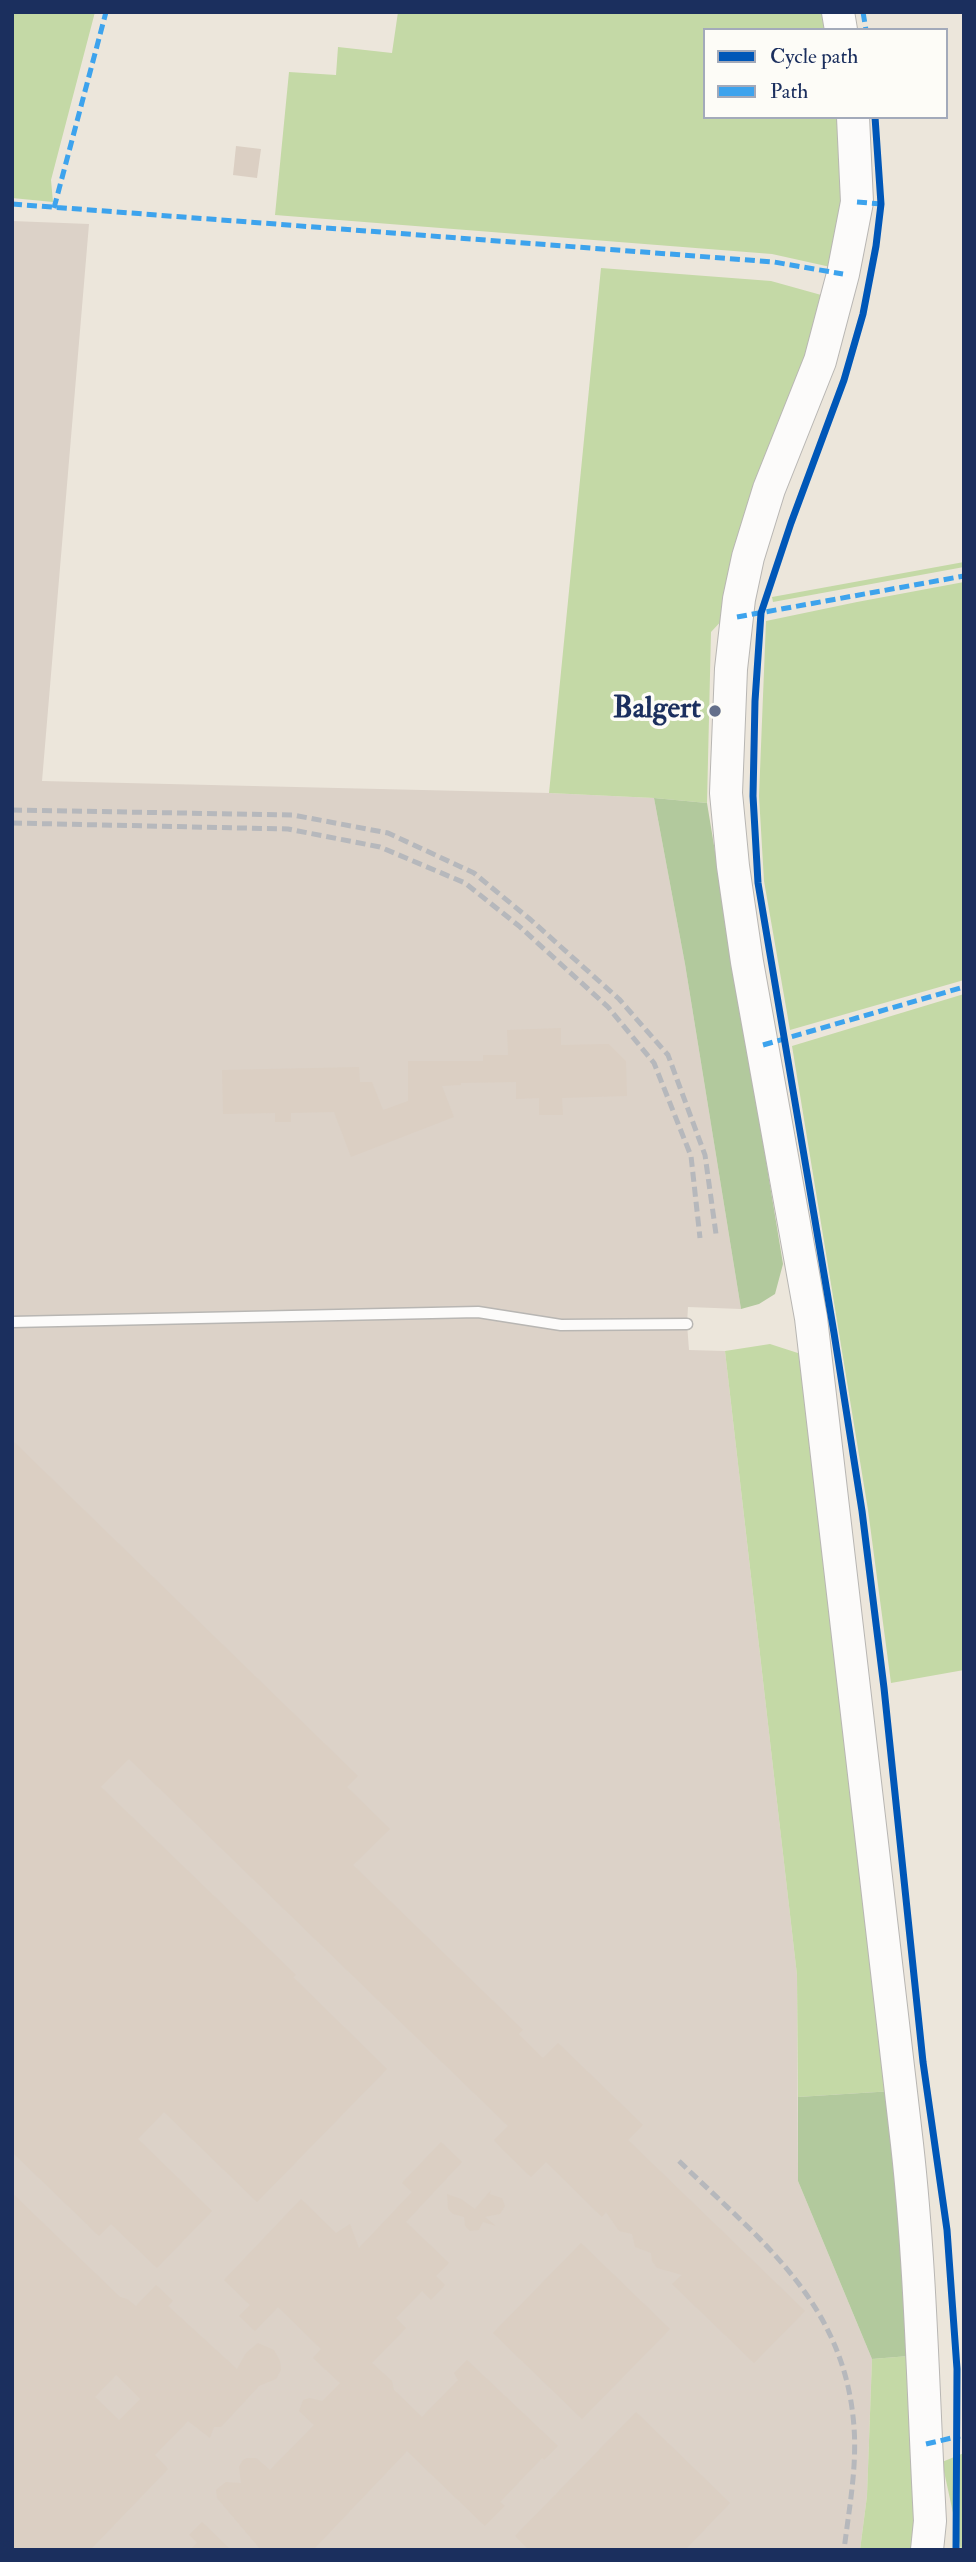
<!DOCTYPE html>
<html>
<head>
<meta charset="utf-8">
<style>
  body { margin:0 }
  #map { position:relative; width:976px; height:2562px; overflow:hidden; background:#ece6db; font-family:"IM FELL Double Pica",serif }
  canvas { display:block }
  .frame { position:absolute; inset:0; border:14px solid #1b2f5e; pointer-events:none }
  .legend { position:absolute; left:703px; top:28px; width:245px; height:91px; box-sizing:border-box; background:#fdfcf7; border:2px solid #a3aaba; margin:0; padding:9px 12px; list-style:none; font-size:21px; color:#1b2f5e }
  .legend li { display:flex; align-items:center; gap:14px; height:35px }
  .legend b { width:35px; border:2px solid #a3aaba }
</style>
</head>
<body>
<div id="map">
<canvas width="976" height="2562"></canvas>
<div class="frame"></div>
<ul class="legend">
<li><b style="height:9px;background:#0057b8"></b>Cycle path</li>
<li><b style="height:9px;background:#3da3ed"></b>Path</li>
</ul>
</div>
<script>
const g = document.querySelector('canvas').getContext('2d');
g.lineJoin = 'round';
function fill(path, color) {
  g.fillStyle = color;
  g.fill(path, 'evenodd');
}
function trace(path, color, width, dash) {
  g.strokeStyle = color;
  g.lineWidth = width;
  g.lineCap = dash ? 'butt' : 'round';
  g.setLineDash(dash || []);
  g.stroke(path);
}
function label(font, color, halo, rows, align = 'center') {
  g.font = font + ' "IM FELL Double Pica",serif';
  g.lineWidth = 7;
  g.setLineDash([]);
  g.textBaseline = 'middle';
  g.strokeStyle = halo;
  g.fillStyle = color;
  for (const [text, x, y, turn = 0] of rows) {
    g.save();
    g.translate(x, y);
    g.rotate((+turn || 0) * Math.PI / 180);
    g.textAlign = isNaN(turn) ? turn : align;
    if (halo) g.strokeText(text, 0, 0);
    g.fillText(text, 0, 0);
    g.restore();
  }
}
fill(new Path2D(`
  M12,221l77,3 -47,557 507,12 105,5 31,166 56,345 -53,-2 -1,17 2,26 36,1 72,624 1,206 74,178 -5,137 -7,54h-848z`), '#dcd2c8');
fill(new Path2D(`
  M12,12h83l-44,168 2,22 -41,-4z
  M398,12h431l3,18h-127v87h136l3,46 -9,105 -63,-14 -497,-39 14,-143 47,3 2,-28 54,6z
  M601,268l170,13 61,17 -106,318 -15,16 -4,171 -53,-5 -105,-5z
  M964,562v5l-191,35 -1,-5z
  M964,582v398l-174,50 -26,-149 -5,-85 7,-175 91,-19z
  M964,994v676l-73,13 -23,-173 -76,-464z
  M770,1344l34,11 89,736 -95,6 -1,-122 -72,-624z
  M909,2356l8,194h-57l7,-54 5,-137z
  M964,2453v97h-3l-19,-88z`), '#c4d9a6');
fill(new Path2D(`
  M654,798l53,5 76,461 -8,30 -16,10 -18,5 -56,-345z
  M893,2091l16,265 -37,3 -74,-178v-84z`), '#b2c99d');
fill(new Path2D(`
  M236,146l25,3 -4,29 -24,-3z
  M561,1028v17l48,-1 17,17 1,35 -65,2 1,17h-24v-17l-23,1v-17l-55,1v2l-19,1 12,31 -103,40 -17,-45 -43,1v9h-16v-9l-52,1 -1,-44 137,-3 1,15h12l11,28 25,-9v-40h75v-6h25l-1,-25z
  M12,1440l346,336 -11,11 43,42 -37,36 170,165 -4,4 24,24 15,-15 85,82 -15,15 177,171 -51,52 -82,-79 10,-9 -25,-7 -5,-7 -1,-8 -16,-6 -3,-13 -13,-3 -13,-19 -4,5 -56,-55 -15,15 -29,-28 -8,-9 14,-14 -379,-367 -28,28 195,188 -3,2 94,92 -130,133 -93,-90 -26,27 74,72 -55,57 -46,-44 -12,12 -87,-84z
  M441,2142l21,20 -56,60 43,41 -13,13 9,9 -14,15 -9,-9 -26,27 10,10 -34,35 20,18 2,9 28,27 36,-37 -4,-7 13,-13 91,86 -14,14 -2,-2 -42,44 5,4 -20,20 -78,-75 -94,99h-52l-44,-52 -1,-8 10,-8 15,1 -2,-16 4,-7 4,-2h9l14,12 44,-45 -15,-14 4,-11 7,-2 12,3 18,-18 -27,-25 8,-9 -43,-42 -23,24 -16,-15 11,-11 -26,-25 77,-81 35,34 14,-9 9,24 53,-56 -10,-9z
  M491,2190l-1,4 12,4 3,8 -5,8 -15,3 11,9 -13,-4 -4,8 -9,1 -5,-5 -1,-9 -11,-3 -5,-5 -1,-15 14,5 14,10z
  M12,2193l108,104 7,2 9,7 20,-21 17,16 -5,5 69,63 9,-16 12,-10 16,7 6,11 1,9 -5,9 -17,7 -38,41h-7l-4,11 -22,-17 -33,34 13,14 -78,81h-78zM116,2375l24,24 -21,21 -24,-23z
  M581,2243l89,86 -88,90 -89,-86z
  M636,2412l94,91 -45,47h-156l-14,-14z
  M202,2522l29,28h-41l7,-7 -8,-8z`), '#dbcfc3');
const service = new Path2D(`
  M12,1322l466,-10 83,13 126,-1`);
const primary = new Path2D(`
  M838,12l3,18
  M853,117l4,85 -14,72 -23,87 -51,128 -21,68 -9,42 -8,70 -5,124 7,73 14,96 64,356 96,826c14,125 16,251 23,377l-3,29`);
trace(service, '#b8b6b3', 13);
trace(primary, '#b8b6b3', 34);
trace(service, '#fcfbfa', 10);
trace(primary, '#fcfbfa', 32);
trace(new Path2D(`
  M12,810l281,5 95,18 86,40 57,47 88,79 49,56 37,100 11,79
  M12,823l276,6 92,18 85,36 54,43 89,81 46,56 37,93 9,82
  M679,2161c82,80 166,142 175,266 3,41 -5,82 -10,123`), '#b6b8bc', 5, [10, 5]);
trace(new Path2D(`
  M863,12l3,18
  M857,202l24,2
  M12,204l762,58 69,12
  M54,208l52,-196
  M737,617l227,-41
  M763,1045l201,-58
  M926,2444l34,-8`), '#3da3ed', 5, [10, 5]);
trace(new Path2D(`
  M875,117l6,87 -5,42 -13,68 -19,66 -53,143 -30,90 -6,88 -2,95 5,87 76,450 28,178 22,177 39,374 24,168 10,139 -1,181`), '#0057b8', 7);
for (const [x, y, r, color] of [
  [715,711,7,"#646f8a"]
]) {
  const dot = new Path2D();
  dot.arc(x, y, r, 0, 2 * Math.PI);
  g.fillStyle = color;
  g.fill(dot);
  trace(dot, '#fdfcf7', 2.5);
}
label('bold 30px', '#1b2f5e', '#fdfcf7', [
  ["Balgert",701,711]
], 'right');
</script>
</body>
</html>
